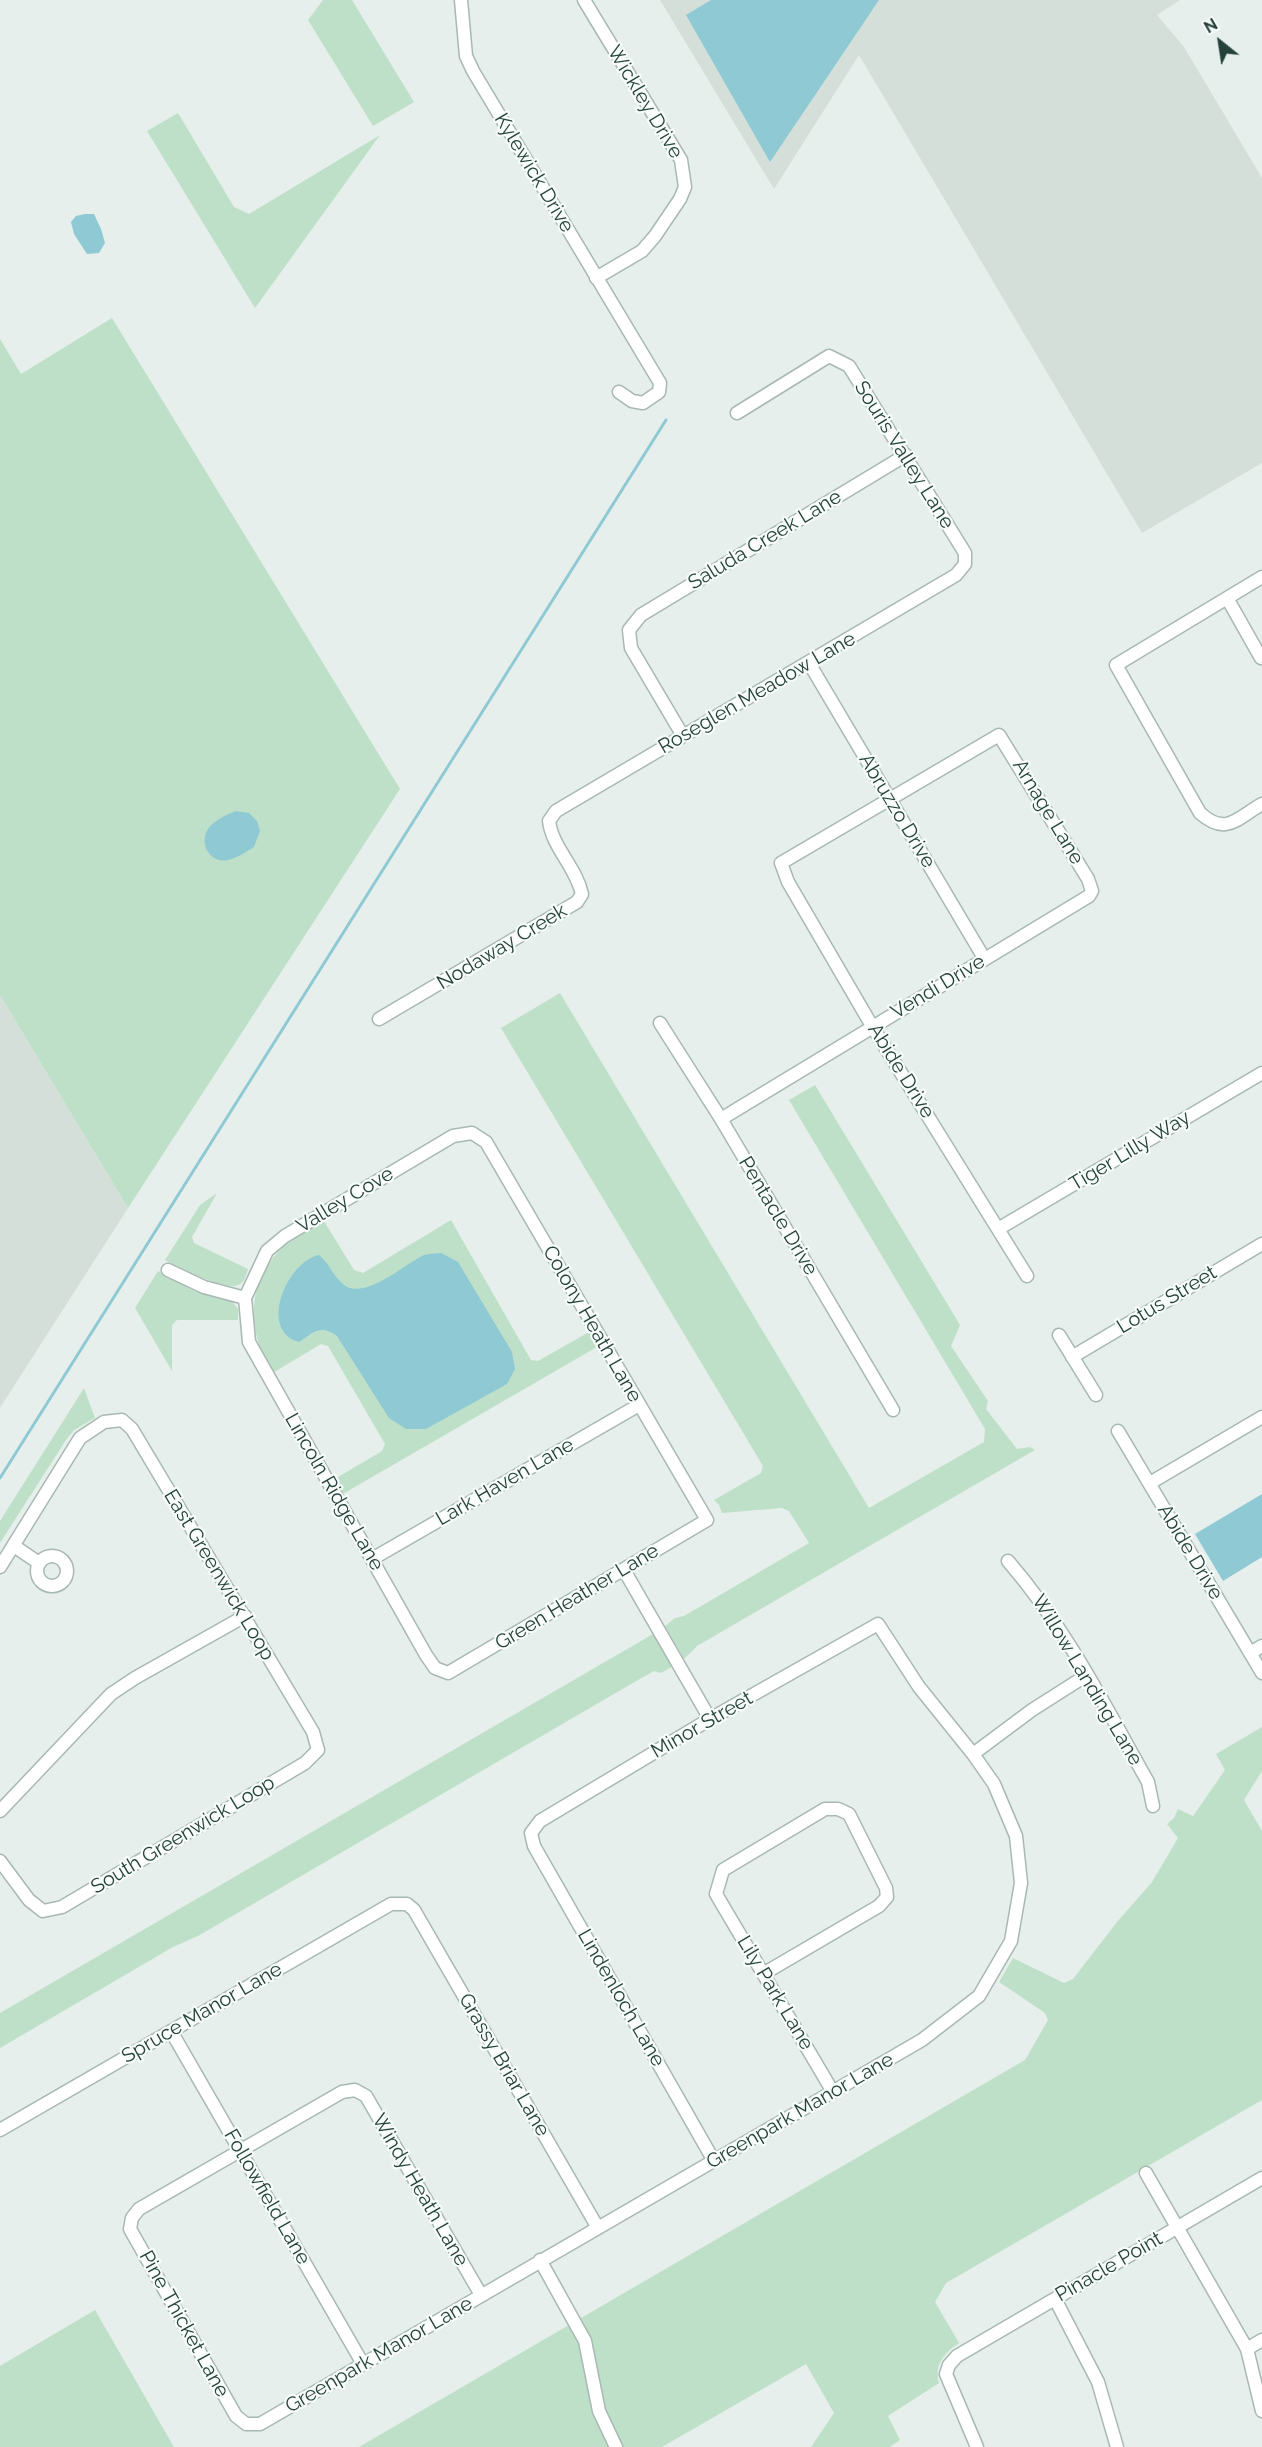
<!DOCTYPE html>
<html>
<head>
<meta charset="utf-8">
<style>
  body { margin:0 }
  #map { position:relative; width:1262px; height:2447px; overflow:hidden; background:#e6efeb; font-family:Raleway,sans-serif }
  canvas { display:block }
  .north { position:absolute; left:1190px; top:12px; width:60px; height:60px; -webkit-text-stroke:4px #f7fbf9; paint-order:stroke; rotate:330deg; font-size:16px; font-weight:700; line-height:24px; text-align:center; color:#24423a }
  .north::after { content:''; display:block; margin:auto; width:21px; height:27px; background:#24423a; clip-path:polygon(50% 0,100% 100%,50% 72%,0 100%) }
</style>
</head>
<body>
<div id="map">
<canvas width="1262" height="2447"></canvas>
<div class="north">N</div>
</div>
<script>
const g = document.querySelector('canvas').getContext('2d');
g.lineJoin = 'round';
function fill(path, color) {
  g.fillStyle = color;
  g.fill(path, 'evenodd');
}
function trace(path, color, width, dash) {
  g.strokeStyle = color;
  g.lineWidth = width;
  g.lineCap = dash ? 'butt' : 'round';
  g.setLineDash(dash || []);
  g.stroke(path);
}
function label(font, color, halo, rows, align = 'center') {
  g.font = font + ' Raleway,sans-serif';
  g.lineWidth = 4.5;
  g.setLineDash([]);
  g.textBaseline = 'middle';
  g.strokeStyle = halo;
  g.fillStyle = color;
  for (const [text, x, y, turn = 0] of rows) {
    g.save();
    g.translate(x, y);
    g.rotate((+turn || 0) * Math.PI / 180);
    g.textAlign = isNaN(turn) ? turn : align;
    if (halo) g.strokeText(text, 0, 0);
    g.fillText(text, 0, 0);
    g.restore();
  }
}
fill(new Path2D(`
  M660,0h520l-23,15 27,32 78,131v285l-120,70 -283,-478 -85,134z
  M0,995l128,213 -128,200z`), '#d4dfda');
fill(new Path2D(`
  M323,0h29l62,102 -41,24 -65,-106z
  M178,113l56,94 15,7 131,-79 -125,173 -108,-177z
  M112,318l288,471 -272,419 -128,-213v-656l21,35z
  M560,993l309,515 115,-66 1,-13 -196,-329 26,-15 145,240 -9,21 37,55 -2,8 31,40 13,-2 5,3 -338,196 -13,13 -19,-33 10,-8 9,-2 125,-73 -20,-32 -7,-3 -60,5 -3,-8 -5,-5 47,-27 2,-7 -262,-438z
  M217,1193l-25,44 2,6 54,26c-2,7 -3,13 -10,16 -13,6 -60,-18 -73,-25l35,-55z
  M451,1220l80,140 7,1 51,-29 8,15 -256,148 -8,-15 49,-29 3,-7 -57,-98 -7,-2 -50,30c-21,-41 -27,-85 7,-122 13,-13 31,-22 46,-31l30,49 9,3z
  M158,1271l36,20 37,9 7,9v11h-61l-5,5v46l-37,-63z
  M84,1388l11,30 -21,12 -8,10 -66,103v-22z
  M653,1634l19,33 -11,6 -7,-2 -16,9 -440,256 -25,11 -173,101v-35z
  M1262,1727v44l-18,29 18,31v269l-316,183 -11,19 24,41c-15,10 -25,22 -20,40l-51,33 12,24 -10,7h-79l23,-34 -28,-49 -144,83h-303l666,-387 23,-40 -3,-7 -46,-31 14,-24 51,25 9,-4 44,-57 35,-40 26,-44 -11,-14 7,-6 4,-9 15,7 32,-46 -9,-16z
  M95,2310l79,137h-174v-81z`), '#bfe0c8');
fill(new Path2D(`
  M711,0h168l-109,162 -84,-147z
  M85,214h9l7,15 4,14 -6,10 -12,1 -13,-20 -3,-12 5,-6z
  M236,811l13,2 8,8 3,10 -6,16c-8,5 -17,11 -26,13 -17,4 -30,-16 -20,-31 6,-9 18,-14 28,-18z
  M441,1253l17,9 54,90 3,17 -8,15 -81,45h-20l-17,-11 -52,-82c-17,-12 -23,-4 -38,6 -41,-11 -13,-80 20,-87 11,9 14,21 24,29 19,18 61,-19 79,-28 6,-3 12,-2 19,-3z
  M1262,1494v63l-39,24 -28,-47z`), '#8ec9d4');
trace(new Path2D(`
  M0,1478l666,-1058`), '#8ec9d4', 3);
const street = new Path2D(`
  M461,0l5,56 7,15 187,312 -1,9 -16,11 -11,-2 -13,-9
  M584,0l97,160 4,27 -5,12 -25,37 -13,15 -46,27
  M1262,577l-146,88 84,148c26,23 36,6 62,-9
  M1227,598l34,60
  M809,663l175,295
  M683,736l-52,-88 -2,-18 12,-15 265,-160
  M379,1019l198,-117 5,-8c-6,-27 -30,-47 -33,-73l7,-10 400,-236 9,-11v-11l-116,-187 -20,-10 -92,57
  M660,1023l61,96 172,291
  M721,1119l368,-223 3,-5 -4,-12 -89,-144 -218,128 7,19 84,144 155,250
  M472,1133l14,9 221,378 -259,153 -13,-5 -9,-13 -177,-313 -4,-44 22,-47 18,-15 168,-100z
  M998,1229l264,-156
  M168,1270l36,17 41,11
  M1059,1335l37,60
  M1072,1357l190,-113
  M1118,1431l144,242
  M1150,1483l112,-66
  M14,1546l25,17
  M37 1571a15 15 0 1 1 30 0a15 15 0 1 1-30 0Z
  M372,1559l267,-154
  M1008,1561c58,67 97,145 140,221l5,24
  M0,1567l80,-129 24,-16 18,-2 10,9 181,303 5,18 -13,13 -243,144 -19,4 -14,-11 -29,-39
  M624,1570l86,149
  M1250,1653l12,-7
  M973,1754l59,-44 55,-35
  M0,1811l111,-117 24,-16 110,-62
  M763,1974l116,-68 8,-9 -1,-9 -37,-74 -11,-5h-13l-102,61 -7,24 117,198
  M171,2031l192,333
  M0,2130l391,-226h16l7,6 184,318
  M1146,2173l101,176 15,62
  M540,2260l45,81 14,70 17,36
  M481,2295l-115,-199 -11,-6 -13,2 -203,117 -7,9 -2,11 106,187 10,8h14l662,-384 57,-44 32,-55 10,-58 -5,-47 -22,-52 -21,-30 -54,-67 -41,-63 -168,95 -170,102 -9,12 3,13 180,315
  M1055,2299l43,83 19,65
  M1247,2349l15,-9
  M977,2447l-31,-73 3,-9 8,-9 305,-178`);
trace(street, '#a8b8b2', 15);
trace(street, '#fff', 12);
label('20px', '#24423a', '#f7fbf9', [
  ["Wickley Drive",645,102,59],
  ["Kylewick Drive",534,173,59],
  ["Souris Valley Lane",904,455,58],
  ["Saluda Creek Lane",765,540,-31],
  ["Roseglen Meadow Lane",757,693,-30],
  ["Abruzzo Drive",897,811,59],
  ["Arnage Lane",1048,812,59],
  ["Nodaway Creek",502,947,-31],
  ["Vendi Drive",938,987,-31],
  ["Abide Drive",901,1071,58],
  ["Tiger Lilly Way",1130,1151,-31],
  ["Valley Cove",345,1200,-31],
  ["Pentacle Drive",778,1216,59],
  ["Lotus Street",1167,1300,-31],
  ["Colony Heath Lane",592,1324,60],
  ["Lark Haven Lane",505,1482,-30],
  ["Lincoln Ridge Lane",334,1492,60],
  ["Abide Drive",1190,1552,59],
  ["East Greenwick Loop",219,1575,59],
  ["Green Heather Lane",577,1597,-31],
  ["Willow Landing Lane",1087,1680,59],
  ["Minor Street",702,1725,-30],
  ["South Greenwick Loop",183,1835,-31],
  ["Lily Park Lane",775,1993,59],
  ["Lindenloch Lane",621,1998,60],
  ["Spruce Manor Lane",202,2013,-30],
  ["Grassy Briar Lane",504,2065,60],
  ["Greenpark Manor Lane",800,2111,-30],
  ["Windy Heath Lane",420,2190,60],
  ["Followfield Lane",267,2197,60],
  ["Pinacle Point",1109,2267,-30],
  ["Pine Thicket Lane",184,2324,61],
  ["Greenpark Manor Lane",379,2355,-30]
]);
</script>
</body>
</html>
